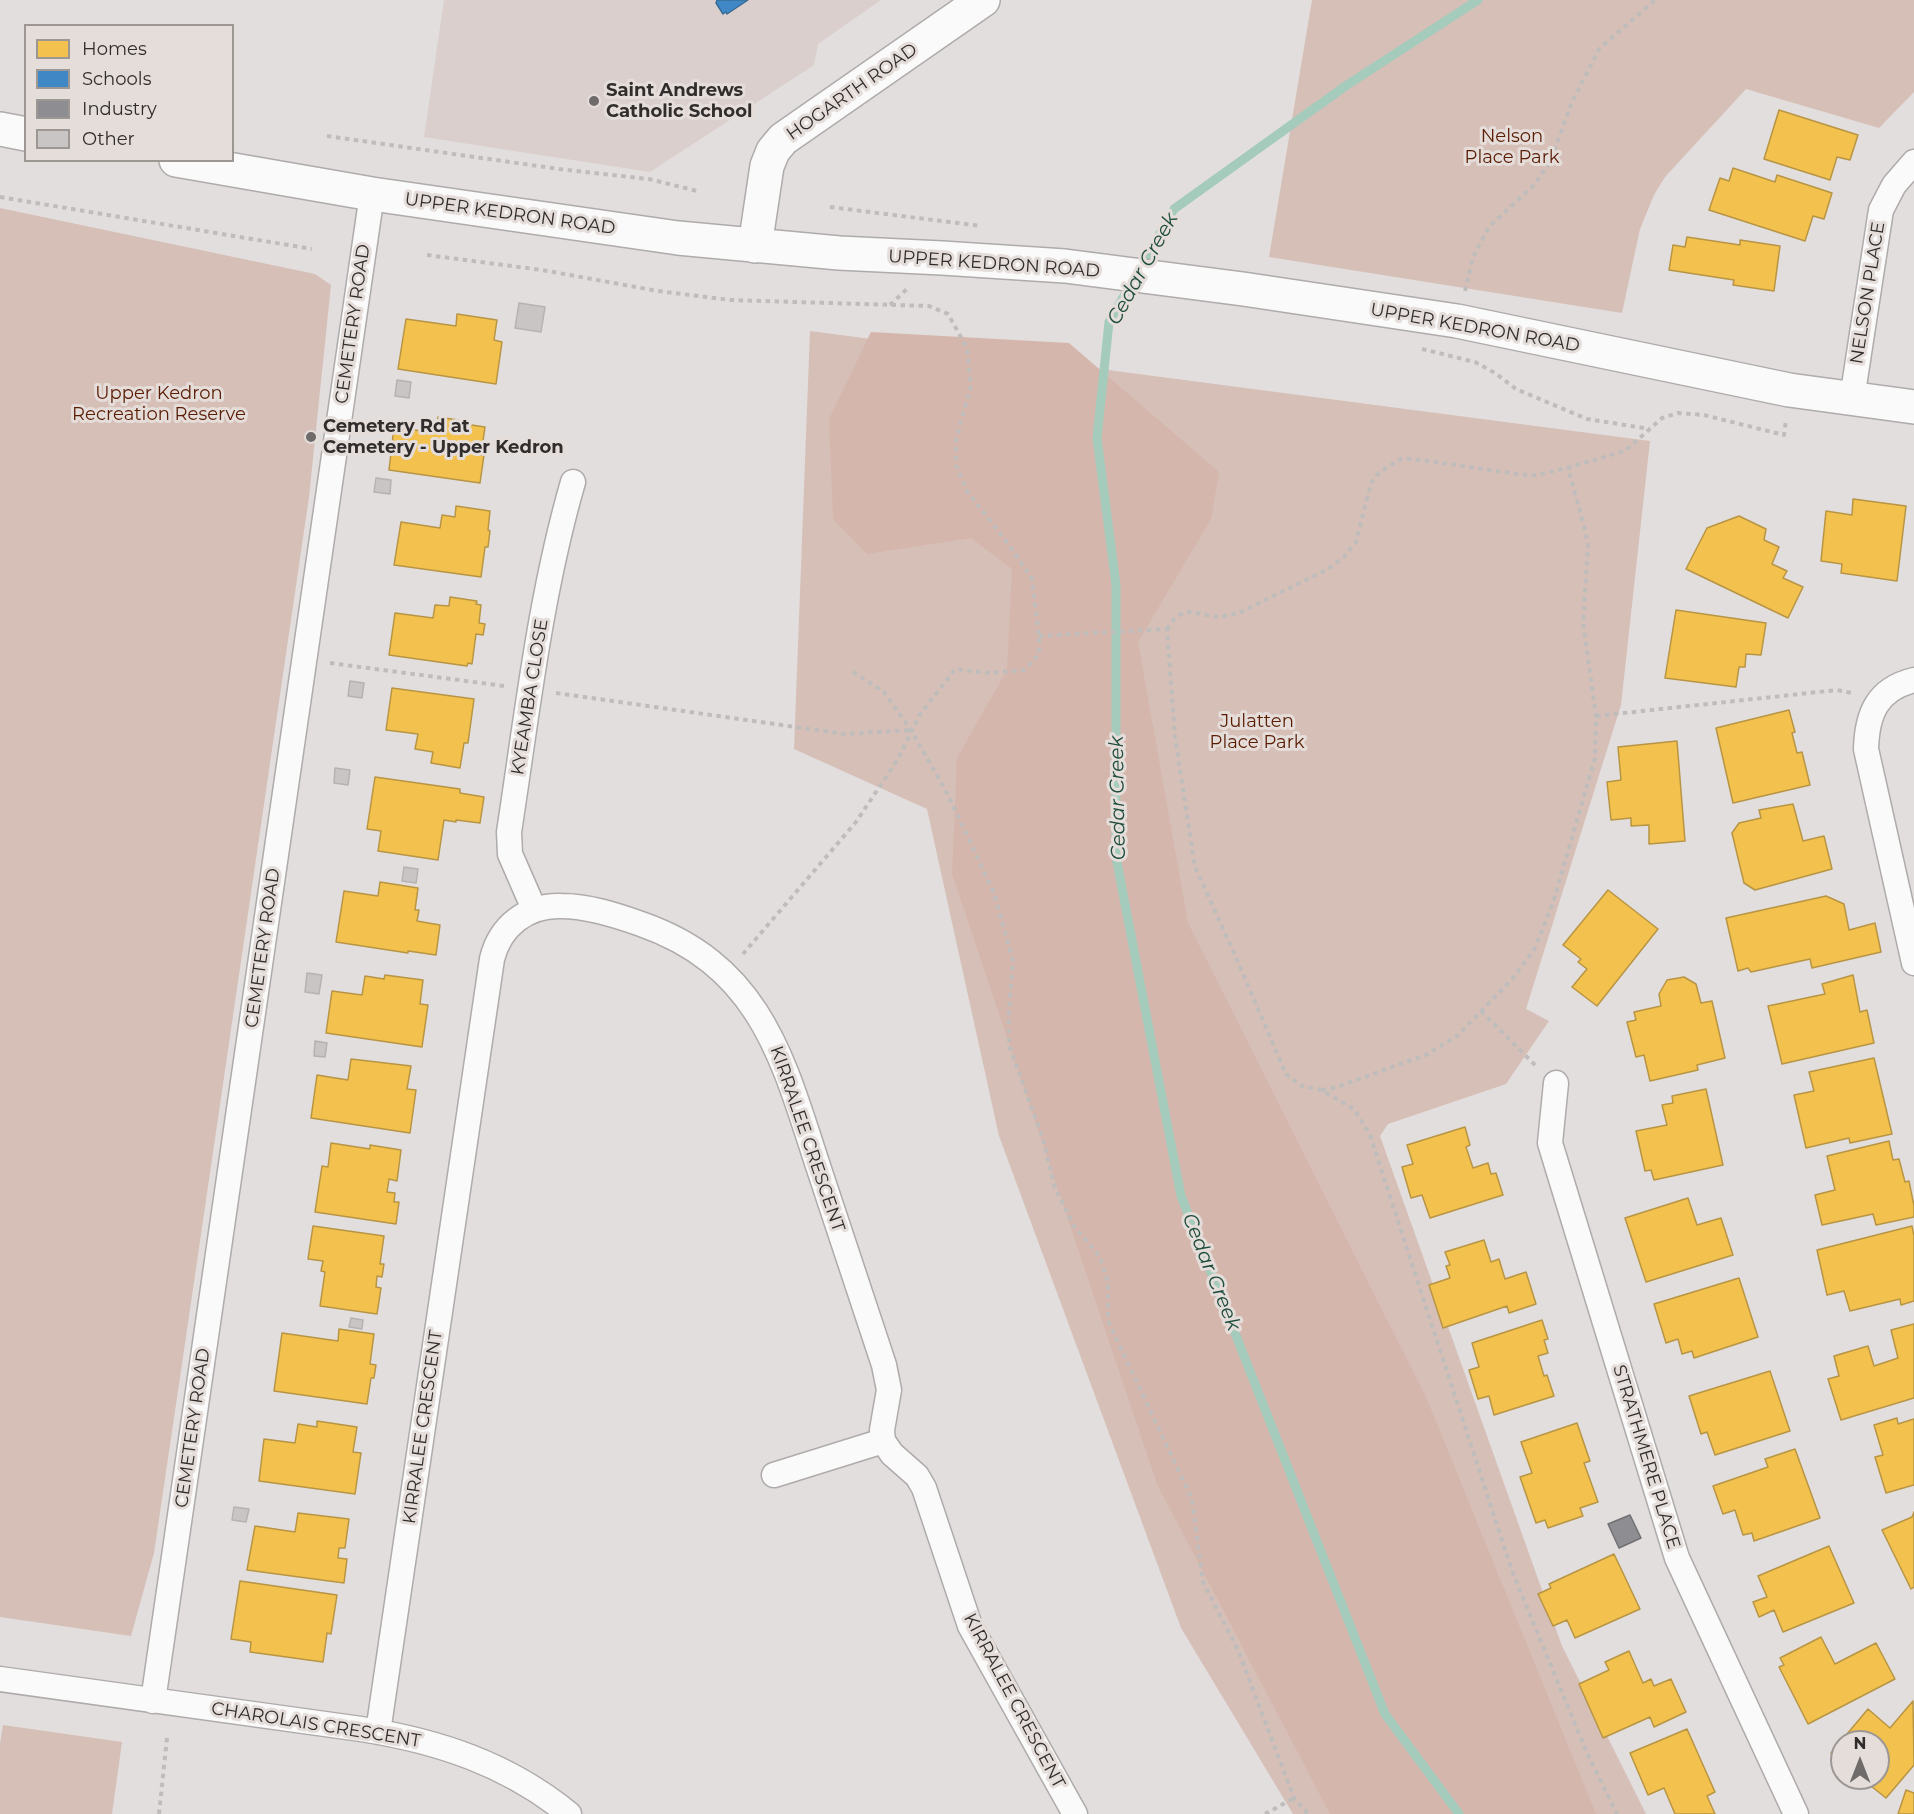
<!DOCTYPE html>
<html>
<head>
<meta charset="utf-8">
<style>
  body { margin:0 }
  #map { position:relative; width:1914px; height:1814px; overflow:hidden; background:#e2dedd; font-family:Montserrat,sans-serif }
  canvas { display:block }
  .legend { position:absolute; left:24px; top:24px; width:210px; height:138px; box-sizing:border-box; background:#e5ddda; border:2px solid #9d9794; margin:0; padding:8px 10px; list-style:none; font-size:18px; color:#302d2c }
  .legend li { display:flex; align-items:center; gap:12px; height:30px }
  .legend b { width:30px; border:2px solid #9d9794 }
  .north { position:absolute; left:1830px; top:1730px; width:60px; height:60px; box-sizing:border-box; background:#e5ddda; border:2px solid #9d9794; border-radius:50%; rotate:0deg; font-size:16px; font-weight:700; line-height:24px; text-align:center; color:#302d2c }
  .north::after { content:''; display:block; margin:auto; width:21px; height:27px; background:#6e6b6a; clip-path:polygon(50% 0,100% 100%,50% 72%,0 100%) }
</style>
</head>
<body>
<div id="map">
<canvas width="1914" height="1814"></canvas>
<ul class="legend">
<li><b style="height:16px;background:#f2c14e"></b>Homes</li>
<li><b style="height:16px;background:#3f88c5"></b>Schools</li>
<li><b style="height:16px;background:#8d8d92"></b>Industry</li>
<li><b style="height:16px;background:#c8c5c4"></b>Other</li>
</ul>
<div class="north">N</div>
</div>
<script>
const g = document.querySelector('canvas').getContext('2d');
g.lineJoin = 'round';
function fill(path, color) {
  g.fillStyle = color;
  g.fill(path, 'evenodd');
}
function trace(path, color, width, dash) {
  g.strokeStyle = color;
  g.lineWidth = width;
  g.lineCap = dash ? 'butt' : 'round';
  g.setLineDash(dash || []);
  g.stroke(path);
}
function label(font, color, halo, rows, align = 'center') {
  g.font = font + ' Montserrat,sans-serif';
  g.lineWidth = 6;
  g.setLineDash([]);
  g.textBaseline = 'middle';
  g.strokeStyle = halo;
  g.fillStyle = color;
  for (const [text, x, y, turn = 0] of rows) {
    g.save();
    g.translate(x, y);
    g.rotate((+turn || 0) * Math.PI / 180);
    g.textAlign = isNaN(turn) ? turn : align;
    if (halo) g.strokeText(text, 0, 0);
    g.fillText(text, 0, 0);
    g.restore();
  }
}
fill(new Path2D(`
  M444,0h437l-63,44 -4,21 -164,107 -226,-35z`), '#dacfcc');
fill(new Path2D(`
  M1312,0h602v92l-35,36 -133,-39 -81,88 -11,18 -14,34 -18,84 -353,-56z
  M0,208l315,66 16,11 -22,212 -127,867 -28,189 -23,83 -131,-19z
  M810,331l840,110 -29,264 -95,304 23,12 -43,63 -118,40 -8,12 182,510 84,168h-353l-112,-186 -182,-492 -72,-327 -133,-60z
  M3,1725l119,17 -10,72h-112v-70z`), '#d6bfb7');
fill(new Path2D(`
  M871,332l198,11 150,129 -8,47 -73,123 50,281 238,474 170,417h-266l-173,-330 -205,-610 5,-116 50,-88 5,-101 -41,-31 -104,16 -34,-35 -4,-100z`), '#d5b6ac');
const homes = new Path2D(`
  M1779,110l79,25 -8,25 -13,-3 -7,23 -66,-21z
  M1733,168l42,14 2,-7 55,18 -8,26 -11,-3 -8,25 -96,-31 11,-32 9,3z
  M1687,237l53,8v-5l40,6 -6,45 -41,-6 1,-5 -65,-10 4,-25 12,2z
  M457,314l40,6 -3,20 8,2 -6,42 -98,-15 8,-50 50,7z
  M438,417l20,3v3l27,4 -4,28h3l-4,28 -91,-13 5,-43 42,6z
  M1853,499l53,7 -9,75 -56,-8 1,-9 -21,-3 5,-50 26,4z
  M456,506l34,5 -2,19 2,1 -2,16h-3l-4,30 -87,-12 7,-43 39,6 2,-13 13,2z
  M1739,516l27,13 -2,11 15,7 -7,17 15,7 -4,7 20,9 -15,31 -102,-49 21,-41z
  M450,597l27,4 -1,3 5,1 -2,18 6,1 -2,11 -7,-1 -4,30 -4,-1 -1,3 -78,-11 6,-42 38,5 2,-13 14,1z
  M1676,610l90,13 -5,32 -15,-1 -1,13h-6l-3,20 -71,-9z
  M392,688l82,11 -6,44h-4l-4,25 -29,-5 2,-11 -18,-3 3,-15 -32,-4z
  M1789,710l6,22 -3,1 5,20 5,-1 8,33 -77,18 -17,-75z
  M1677,741l8,100 -36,3v-19l-18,1v-8l-20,2 -4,-38 14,-2 -3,-33z
  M375,777l85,12v4l24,4 -4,26 -24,-3v2l-12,-2 -6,40 -60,-9 3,-20 -14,-2z
  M1793,804l10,37 21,-5 8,33 -77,21 -11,-7 -12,-50 7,-10 22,-5 -2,-8z
  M380,882l38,6 -3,22h4l-2,11 23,4 -4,30 -28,-4v2l-72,-11 8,-51 34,5z
  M1608,890l50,39 -61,77 -25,-19 15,-18 -9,-7 3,-3 -18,-14z
  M1826,896l18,8 5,26 26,-7 6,29 -69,16 -2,-9 -59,13 -3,-4 -10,3 -12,-53z
  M385,975l38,5 -3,24 8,1 -6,42 -96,-14 6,-42 30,4 3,-19 19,3z
  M1853,975l7,37 7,-2 7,33 -92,21 -14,-58 57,-12 -3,-10z
  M1684,977l12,7 5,19 11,-2 13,57 -28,7 1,5 -48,11 -6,-26 -8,2 -9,-35 9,-2 -2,-8 27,-6 -2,-12 8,-14z
  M1874,1058l18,76 -42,9 -1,-5 -43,10 -12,-53 20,-4 -5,-19z
  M351,1059l60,7 -4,23 9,1 -6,43 -99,-15 6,-43 31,5z
  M1706,1089l17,76 -69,15 -3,-10 -6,1 -9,-40 31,-6 -5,-20 11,-2 -1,-7z
  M1465,1127l5,18 -4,2 7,21 15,-5 3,11 5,-1 7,22 -73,23 -8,-23 -11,3 -9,-31 11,-3 -6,-19z
  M1889,1141l4,19 6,-1 6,23 4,-1 5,25v11l-38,8 -3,-11 -51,11 -7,-30 20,-5 -8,-34z
  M331,1143l39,6v-4l31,5 -4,31 -8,-2 -2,13 8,1 -1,9h5l-3,22 -81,-12 7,-46 6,1z
  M1688,1198l9,27 24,-7 12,37 -87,27 -21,-64z
  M313,1226l71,10 -4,28h4l-2,13 -5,-1 -1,11 5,1 -4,26 -57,-8 5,-34 -4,-1 2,-10 -15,-2z
  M1912,1226l2,10v65l-13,4 -1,-6 -50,12 -6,-20 -17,4 -10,-45z
  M1484,1240l7,22 8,-3 6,20 21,-7 10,32 -27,9 -2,-7 -64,22 -14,-43 21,-7 -4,-12 4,-1 -5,-13z
  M1739,1278l19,59 -64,21 -2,-7 -10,3 -4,-15 -12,4 -12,-39z
  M1542,1320l6,19 -4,1 4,13 -10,3 6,20 3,-1 7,21 -60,19 -5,-19 -11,3 -9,-29 10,-3 -7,-24z
  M1914,1324v74l-73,22 -13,-41 11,-3 -5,-20 34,-10 6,20 24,-8 -7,-28z
  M339,1329l35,5 -4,30 6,1 -2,13h-3l-4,26 -93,-13 8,-58 56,8z
  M1770,1371l20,60 -75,24 -8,-23 -6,2 -12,-38z
  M1897,1418l1,6 16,-5v66l-28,8 -11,-36 8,-2 -9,-30z
  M317,1421l40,6 -4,25 8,1 -6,41 -96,-13 5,-42 31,4 3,-19 19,3z
  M1577,1423l13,38 -6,2 14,39 -18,6 3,8 -35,12 -3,-8 -9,3 -16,-46 12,-4 -11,-31z
  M1795,1449l25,69 -66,23 -2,-8 -9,2 -8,-25 -12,4 -10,-28 55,-19 -3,-8z
  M1914,1512v75l-3,2 -29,-59 30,-13z
  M298,1513l51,6 -4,29h-6l-1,10 9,1 -3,24 -97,-13 8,-44 40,6z
  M1829,1546l25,57 -71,29 -9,-22 -15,7 -6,-15 14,-5 -9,-21z
  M1614,1554l26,55 -65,29 -8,-18 -14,6 -15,-32 13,-6 -2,-4z
  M240,1581l97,14 -6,39 -4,-1 -4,29 -73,-10 1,-10 -20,-3z
  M1821,1637l14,27 41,-21 19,36 -87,45 -29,-57 5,-2 -4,-7z
  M1629,1651l14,32 8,-4 3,7 17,-7 15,33 -32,15 -4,-10 -47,21 -24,-54 30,-14 -4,-8z
  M1913,1701l1,64 -28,33 -25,-20h17v-36h-36v20l-11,-9 37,-44 22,19z
  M1687,1729l28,63 -8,4 8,18h-40l-11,-26 -16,7 -18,-42z
  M1906,1790l8,3v21h-16z`);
fill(homes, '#f2c14e');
trace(homes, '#b89544', 1.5);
const schools = new Path2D(`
  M717,0h31l-21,14 -1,-2 -3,2 -7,-11z`);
fill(schools, '#3f88c5');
trace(schools, '#3a6d97', 1.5);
const industry = new Path2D(`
  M1630,1515l11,23 -22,10 -11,-24z`);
fill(industry, '#8d8d92');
trace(industry, '#717073', 1.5);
trace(new Path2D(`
  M1139,270l35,-61 173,-124 131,-85
  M1132,282l-23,40 -12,116 19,147v272l65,339 204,518 74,100`), '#a4cbbc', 9);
const building = new Path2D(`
  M519,303l26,4 -4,25 -26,-4z
  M397,380l14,2 -2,16 -14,-2z
  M376,478l15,2 -1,14 -16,-2z
  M350,681l14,2 -2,15 -14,-2z
  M335,768l15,2 -2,15 -14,-2z
  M404,867l14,2 -2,14 -14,-2z
  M307,973l15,2 -3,19 -14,-2z
  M315,1041l12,2 -2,14 -11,-1z
  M351,1318l12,2 -1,9 -13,-2z
  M234,1507l15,2 -3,13 -14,-2z`);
fill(building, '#c8c5c4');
trace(building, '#b5b2b1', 1.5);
const street = new Path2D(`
  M1852,399l29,-189 13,-25 20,-23
  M1914,680c-37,9 -47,34 -48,69l48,214
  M534,909l-24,-55 -1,-22c18,-117 31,-236 64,-350
  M1556,1083l-6,60 127,415 119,256
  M774,1475l109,-34
  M0,1679l361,50c77,12 147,35 208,85
  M153,1701l219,-1507
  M378,1732l114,-773c8,-33 35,-54 69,-53 27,0 55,9 80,18 123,43 143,140 180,251 21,63 42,127 63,190l5,25 -7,40 1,11 9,13 25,22 7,12 46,138 105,188`);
const secondary = new Path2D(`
  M0,129l26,5
  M176,160l196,34 306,44 161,15 103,5 123,8 178,23 214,32 332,69 125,17
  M755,246l12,-80 6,-15 10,-12 200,-139`);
trace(street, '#aeabaa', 27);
trace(secondary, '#aeabaa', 36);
trace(new Path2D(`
  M327,136l232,33 90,10 48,12
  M0,197l312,52
  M830,207l151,19
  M427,255l115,15 116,21 72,9 199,6 19,8 19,34 4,38 -15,53v26l11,26 42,54 23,34 7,57v18l-15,16 -34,3 -35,-4 -36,47 -21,43 -42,63 -113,132
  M1465,291l8,-34 16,-30 45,-42 16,-23 22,-60 27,-53 56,-49
  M890,305l19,-18
  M1422,349l53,13 20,11 21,16 71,30 63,10
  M1167,629l7,-10 9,-6 8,-1 27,5 21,-4 89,-44 16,-12 12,-15 15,-59 7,-9 11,-8 12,-7h12l113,16h11l30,-7 58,-17 37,-33 16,-5 26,2 80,20 2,-15
  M1039,636l128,-7 8,108 20,130 39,86 52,121 16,12 19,4 33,19 16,26 142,436 75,182 30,61
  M330,663l174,23
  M853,672l31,20 27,38 37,65 46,98 19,68 -4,49v35l34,94 12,49 19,38 26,31 8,26v38l84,178 11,83 35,68 56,148 14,16
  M556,693l289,41 66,-4
  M1596,716l241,-26 15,3
  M1481,1011l56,56
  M1322,1090l15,-3 91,-33 30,-19 56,-58 21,-29 18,-45 42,-145 1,-42 -13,-93 5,-77 -4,-20 -16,-58
  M159,1814l8,-76
  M1265,1814l29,-16`), '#bfbdbc', 4, [4.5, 4.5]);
trace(street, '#fbfafa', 24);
trace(secondary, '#fbfafa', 33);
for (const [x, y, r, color] of [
  [594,101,6,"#6e6b6a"],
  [311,437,6,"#6e6b6a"]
]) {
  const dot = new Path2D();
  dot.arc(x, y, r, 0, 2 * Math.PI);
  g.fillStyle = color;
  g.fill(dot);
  trace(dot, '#e5ddda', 2);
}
label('bold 18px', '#302d2c', '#e5ddda', [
  ["Saint Andrews",606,91],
  ["Catholic School",606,112],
  ["Cemetery Rd at",323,427],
  ["Cemetery - Upper Kedron",323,448]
], 'left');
label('18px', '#302d2c', '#e5ddda', [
  ["HOGARTH ROAD",852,92,-35],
  ["UPPER KEDRON ROAD",510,214,8],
  ["UPPER KEDRON ROAD",994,264,4],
  ["NELSON PLACE",1868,293,-81],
  ["CEMETERY ROAD",353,324,-82],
  ["UPPER KEDRON ROAD",1475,328,10],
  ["KYEAMBA CLOSE",530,697,-81],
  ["CEMETERY ROAD",263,948,-82],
  ["KIRRALEE CRESCENT",807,1139,71],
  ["KIRRALEE CRESCENT",423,1427,-82],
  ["CEMETERY ROAD",193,1428,-82],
  ["STRATHMERE PLACE",1646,1457,73],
  ["KIRRALEE CRESCENT",1014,1701,62],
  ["CHAROLAIS CRESCENT",316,1725,9]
]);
label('18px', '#5a1c03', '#e5ddda', [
  ["Nelson",1512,137],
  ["Place Park",1512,158],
  ["Upper Kedron",159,394],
  ["Recreation Reserve",159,415],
  ["Julatten",1257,722],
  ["Place Park",1257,743]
]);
label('italic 20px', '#1c4c3c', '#e5ddda', [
  ["Cedar Creek",1143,269,-61],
  ["Cedar Creek",1118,798,-91],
  ["Cedar Creek",1211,1272,68]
]);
</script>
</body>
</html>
